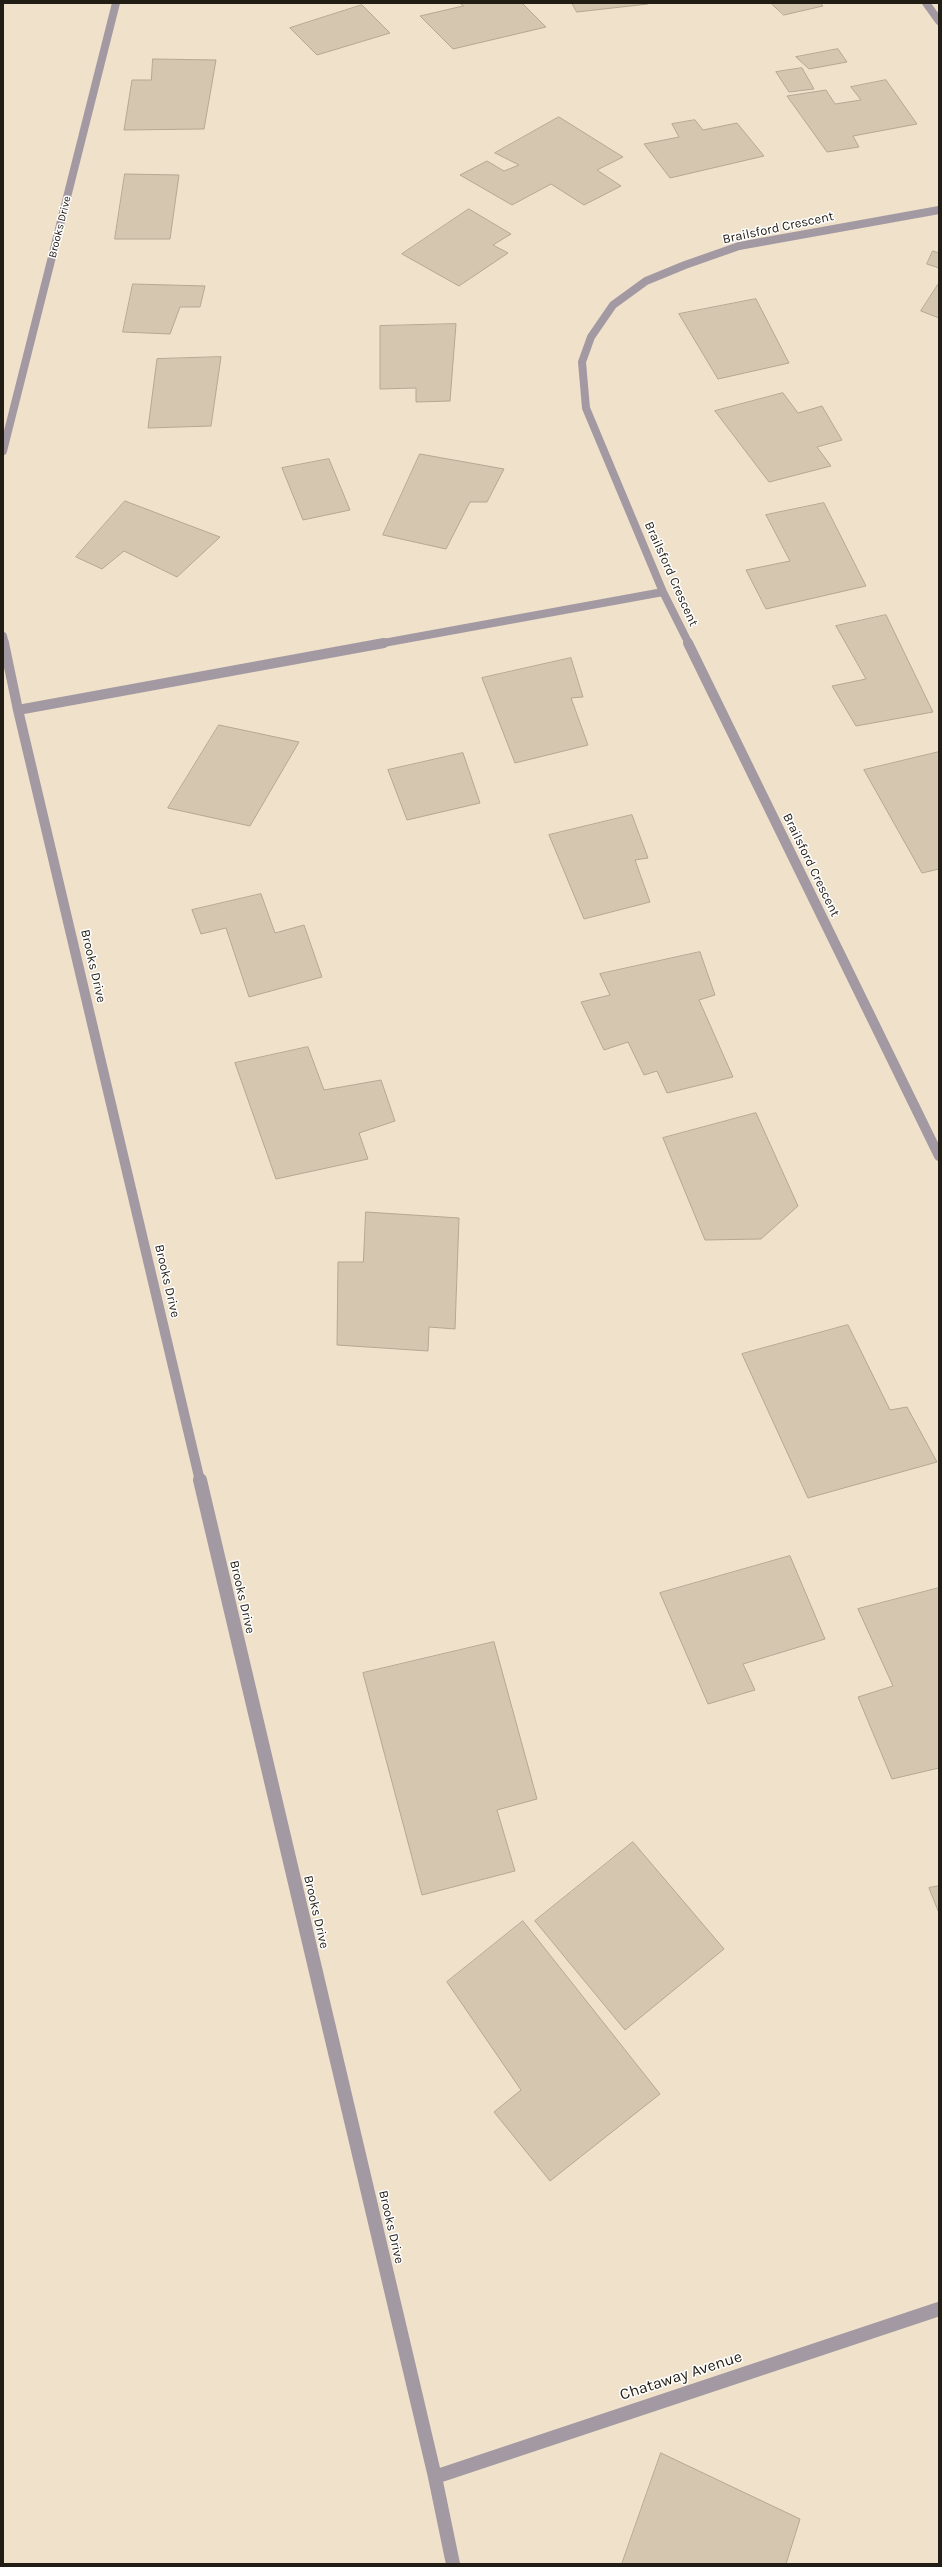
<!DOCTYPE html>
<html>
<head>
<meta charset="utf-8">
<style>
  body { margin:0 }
  #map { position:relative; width:942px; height:2567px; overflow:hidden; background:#efe1ca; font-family:Karla,sans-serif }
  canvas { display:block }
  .frame { position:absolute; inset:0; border:4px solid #221d14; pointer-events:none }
</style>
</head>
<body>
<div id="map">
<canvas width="942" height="2567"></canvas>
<div class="frame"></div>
</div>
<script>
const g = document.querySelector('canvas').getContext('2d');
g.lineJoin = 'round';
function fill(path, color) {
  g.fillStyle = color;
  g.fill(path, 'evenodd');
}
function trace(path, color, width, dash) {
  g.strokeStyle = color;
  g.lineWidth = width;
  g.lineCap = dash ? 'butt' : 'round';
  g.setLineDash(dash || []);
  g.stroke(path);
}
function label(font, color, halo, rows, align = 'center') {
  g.font = font + ' Karla,sans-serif';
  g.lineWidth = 3;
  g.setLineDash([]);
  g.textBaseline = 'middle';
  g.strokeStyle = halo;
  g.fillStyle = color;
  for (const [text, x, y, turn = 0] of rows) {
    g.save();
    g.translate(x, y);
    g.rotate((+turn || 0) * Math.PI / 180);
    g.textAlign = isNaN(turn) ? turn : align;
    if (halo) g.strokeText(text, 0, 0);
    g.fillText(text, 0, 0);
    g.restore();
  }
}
const building = new Path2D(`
  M460,3h62l24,24 -93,22 -33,-33 43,-10z
  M572,3h76v1l-71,8z
  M771,3h49l3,3 -39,9z
  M362,5l28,28 -73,22 -27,-27z
  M838,49l9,13 -38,7 -13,-12z
  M153,59l63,1 -12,69 -80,1 8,-50h19z
  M802,68l12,21 -25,3 -13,-20z
  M886,80l31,44 -64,12 6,11 -32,5 -40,-56 39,-6 9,14 26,-4 -10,-13z
  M559,117l64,40 -26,13 24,16 -37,19 -33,-21 -39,21 -52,-30 27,-14 17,10 15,-6 -24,-12z
  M695,120l8,10 34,-7 27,33 -94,22 -26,-34 35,-7 -7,-13z
  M125,174l54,1 -9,64h-55z
  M469,209l42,25 -18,11 15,8 -49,33 -57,-32z
  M933,251l6,2v15l-12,-4z
  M939,283v35l-18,-7z
  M133,284l72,2 -5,21h-20l-10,27 -47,-2z
  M756,299l33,64 -71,16 -39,-65z
  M456,324l-6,77 -34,1v-14l-36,1v-63z
  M221,357l-10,69 -63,2 9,-69z
  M783,393l15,20 24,-7 20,34 -25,7 14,19 -62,16 -54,-71z
  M420,454l84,15 -17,33h-17l-24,47 -63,-14z
  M329,459l21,51 -47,10 -21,-52z
  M125,501l95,36 -43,40 -53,-26 -22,18 -26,-12z
  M824,503l42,83 -100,23 -20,-39 44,-9 -24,-46z
  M886,615l47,97 -77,14 -24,-40 34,-7 -30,-53z
  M571,658l12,39 -12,1 17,47 -73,18 -33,-85z
  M219,725l80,17 -49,84 -82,-18z
  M939,752v117l-17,4 -58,-103z
  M463,753l17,50 -73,17 -19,-50z
  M632,815l16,43 -13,2 15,42 -66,17 -35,-84z
  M261,894l14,39 29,-8 18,52 -73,20 -23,-69 -25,6 -9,-24z
  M700,952l15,43 -16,5 34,77 -66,16 -10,-22 -13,4 -16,-33 -24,8 -23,-48 29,-7 -10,-21z
  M308,1047l16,43 57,-10 14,41 -36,12 9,26 -92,20 -41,-116z
  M756,1113l42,93 -37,33 -56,1 -42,-102z
  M366,1212l93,6 -4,111 -26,-2 -1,24 -91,-6 1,-83h25z
  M848,1325l42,85 17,-3 30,55 -129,36 -66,-144z
  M790,1556l35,83 -82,25 12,26 -47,14 -48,-111z
  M939,1588v180l-47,11 -34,-82 35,-11 -35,-77z
  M494,1642l43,157 -40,11 18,61 -93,24 -59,-222z
  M633,1842l91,107 -99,81 -90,-109z
  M939,1886v27l-10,-25z
  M523,1921l137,173 -110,87 -56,-69 27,-22 -74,-108z
  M661,2453l139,66 -14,45h-164z`);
fill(building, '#d4c6af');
trace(building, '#b5a892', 1);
trace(new Path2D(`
  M926,3l13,18
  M3,451l113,-448
  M3,636l2,8
  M378,644l285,-52
  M689,644l-26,-52 -77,-184 -4,-46 9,-25 22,-32 33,-24 39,-16 54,-19 200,-36`), '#a399a2', 8);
trace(new Path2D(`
  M4,643l14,67 182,771
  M688,643l251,513
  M18,710l366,-67`), '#a399a2', 10);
trace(new Path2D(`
  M200,1480l235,997 18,87
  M435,2477l504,-168`), '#a399a2', 14);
label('11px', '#221d14', '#fff', [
  ["Brooks Drive",60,227,-76]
]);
label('13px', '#221d14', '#fff', [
  ["Brailsford Crescent",778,228,-12],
  ["Brailsford Crescent",671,574,66],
  ["Brailsford Crescent",811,865,64],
  ["Brooks Drive",93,966,77],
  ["Brooks Drive",167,1281,77],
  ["Brooks Drive",242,1597,77],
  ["Brooks Drive",316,1912,77],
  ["Brooks Drive",391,2227,77]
]);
label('16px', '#221d14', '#fff', [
  ["Chataway Avenue",681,2376,-18]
]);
</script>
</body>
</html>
